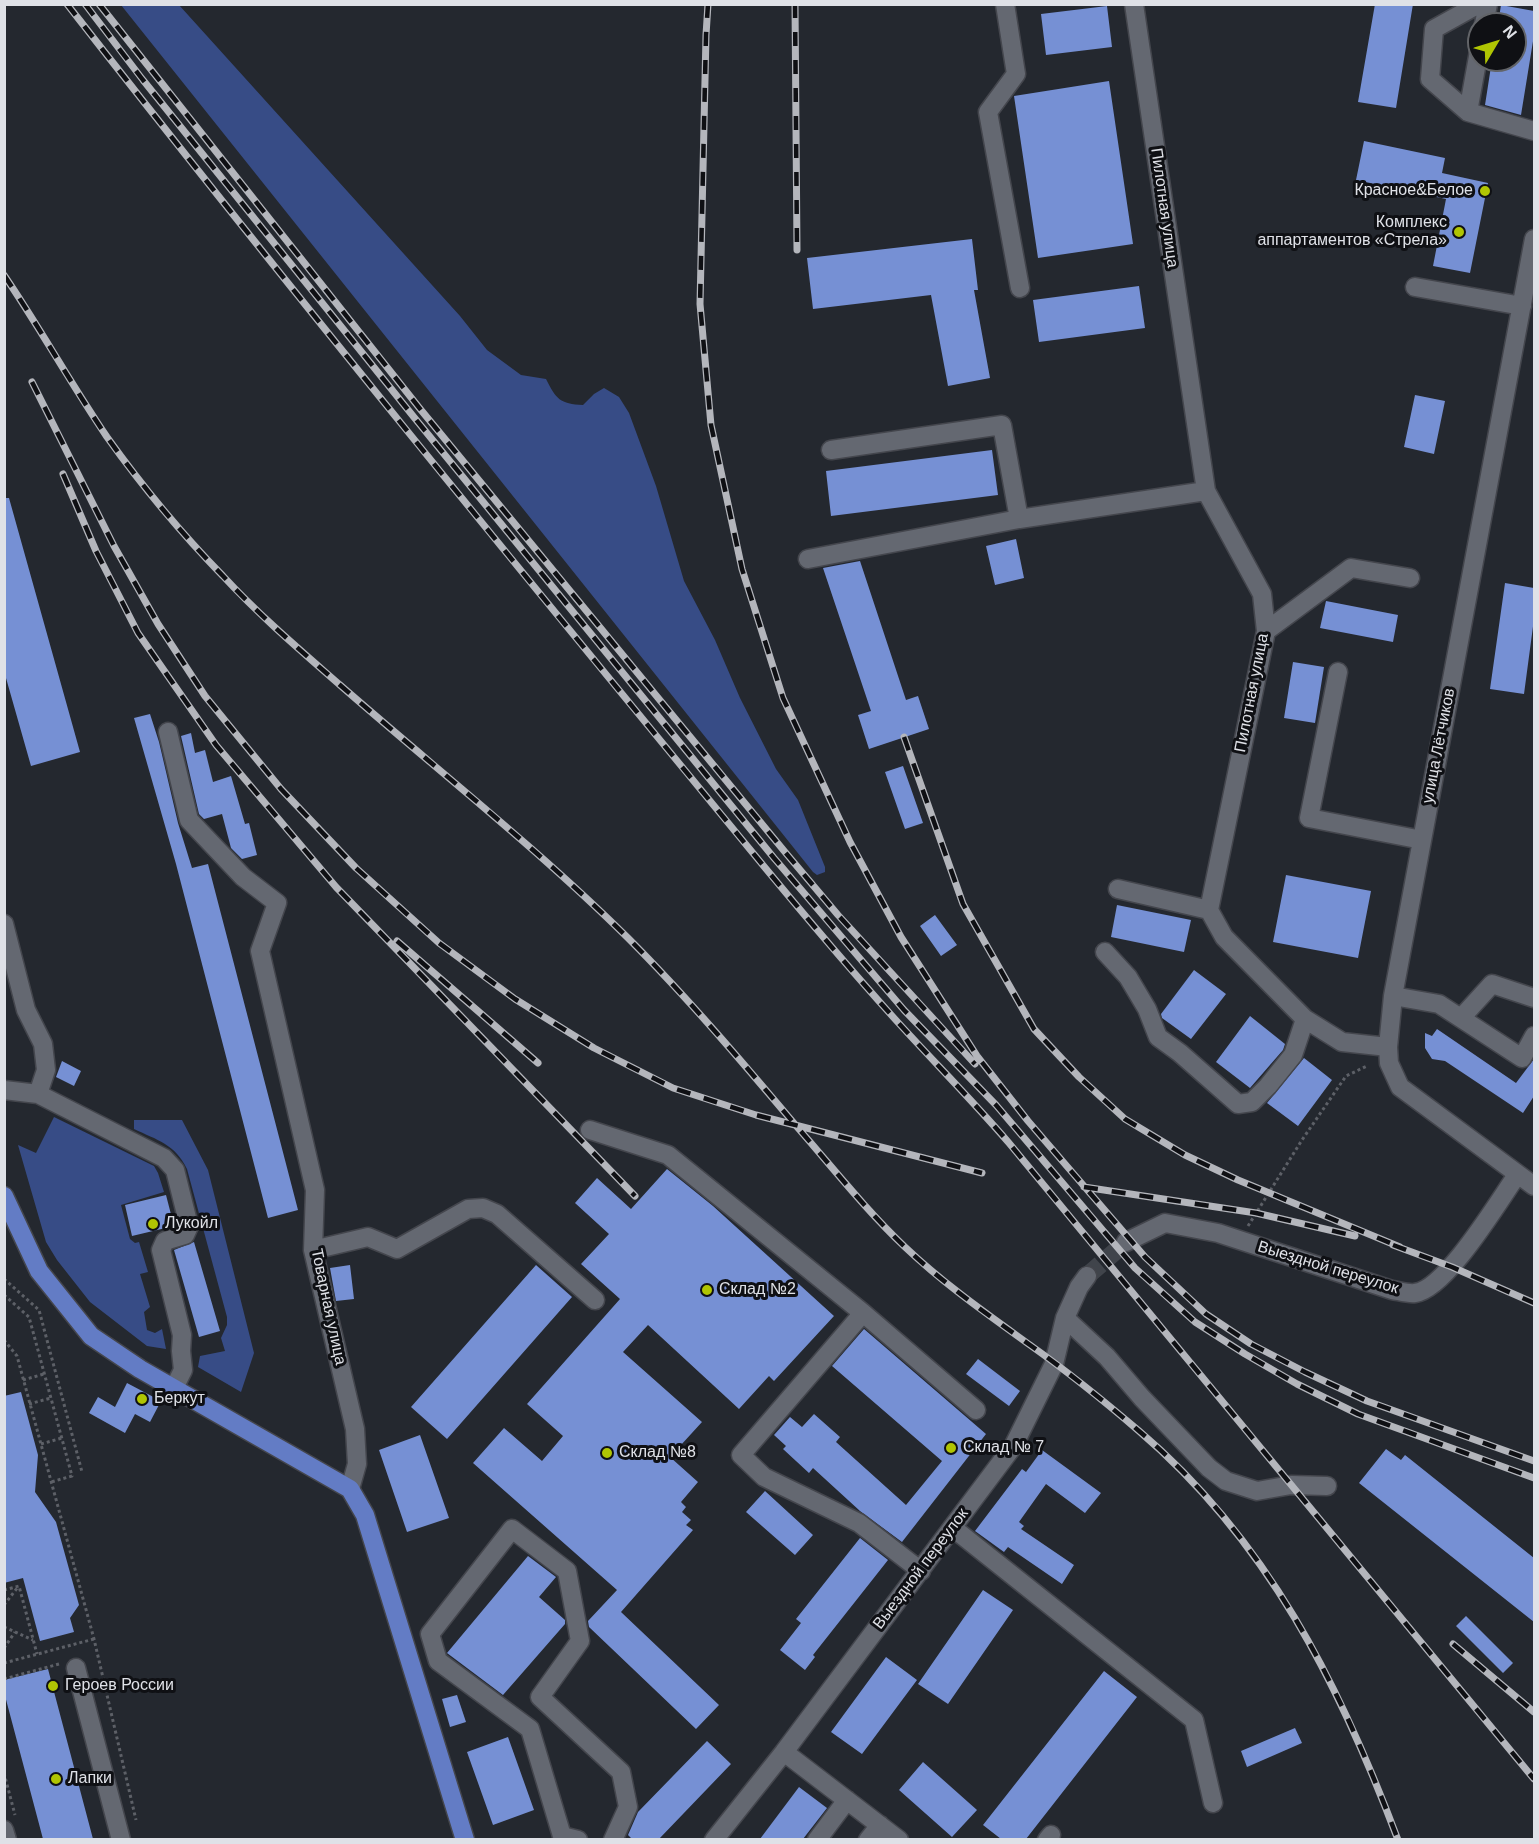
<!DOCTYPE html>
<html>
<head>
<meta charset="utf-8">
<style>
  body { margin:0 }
  #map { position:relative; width:1539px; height:1844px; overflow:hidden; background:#24282f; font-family:Helvetica,sans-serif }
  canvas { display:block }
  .frame { position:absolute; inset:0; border:6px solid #dfe1e7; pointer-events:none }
  .north { position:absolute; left:1467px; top:12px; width:60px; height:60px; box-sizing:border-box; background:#0f1014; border:2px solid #626468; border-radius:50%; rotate:52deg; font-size:16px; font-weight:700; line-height:24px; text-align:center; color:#dfe1e7 }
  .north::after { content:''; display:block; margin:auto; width:21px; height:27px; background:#b0c503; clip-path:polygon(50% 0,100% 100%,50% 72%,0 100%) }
</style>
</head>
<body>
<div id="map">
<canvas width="1539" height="1844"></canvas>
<div class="frame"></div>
<div class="north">N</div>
</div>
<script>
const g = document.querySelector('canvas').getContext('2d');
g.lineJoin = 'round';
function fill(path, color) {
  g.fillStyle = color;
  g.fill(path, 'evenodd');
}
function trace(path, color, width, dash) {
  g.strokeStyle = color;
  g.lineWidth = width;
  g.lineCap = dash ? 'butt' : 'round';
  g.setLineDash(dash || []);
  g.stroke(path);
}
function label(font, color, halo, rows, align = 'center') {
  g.font = font + ' Helvetica,sans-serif';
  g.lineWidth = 6;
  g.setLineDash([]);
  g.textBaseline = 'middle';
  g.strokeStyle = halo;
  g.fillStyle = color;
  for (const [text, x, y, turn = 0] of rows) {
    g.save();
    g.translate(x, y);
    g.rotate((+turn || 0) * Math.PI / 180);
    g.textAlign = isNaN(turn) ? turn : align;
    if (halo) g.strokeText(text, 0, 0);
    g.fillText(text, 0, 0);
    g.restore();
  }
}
fill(new Path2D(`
  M121,5h58l281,311 27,34 34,25 25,4c10,20 14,25 37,26l11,-11 10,-6 15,9 10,16 27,73 28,95 31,59 25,58 36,71 22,31 27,67v5l-8,3 -4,-3z
  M54,1117l100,49 4,7 6,19 -43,13 9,34 5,4 4,-1 9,30 -8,2 10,33 -6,5 3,18 8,3 7,-4 4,20 -19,-3 -57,-44 -33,-42 -11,-18 -28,-97 18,8z
  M134,1120h48l26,50 46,183 -13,39 -43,-25 2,-11 25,-5 -4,-13 6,-13v-8l-40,-148c-12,-25 -30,-29 -53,-40z`), '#374c86');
fill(new Path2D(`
  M1375,4h38l-17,104 -38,-6z
  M1501,5l33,6v24l-13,80 -36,-10 7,-45h23v-36h-17z
  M1107,6l5,41 -66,8 -5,-41z
  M1109,81l24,163 -95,14 -24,-162z
  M1364,141l81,17 -3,15 46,10 -18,90 -37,-7 13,-67 -90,-19z
  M972,239l6,51h-4l16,88 -42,8 -17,-91 -118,14 -6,-51z
  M1139,286l6,42 -106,14 -6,-42z
  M1415,395l30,6 -11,53 -30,-7z
  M992,450l6,45 -167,21 -5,-45z
  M4,498h5l71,254 -49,14 -27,-95z
  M1016,539l8,39 -29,7 -9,-39z
  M860,561l46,139 12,-4 11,33 -60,20 -11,-34 13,-4 -48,-143z
  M1505,583l29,5v31l-10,75 -34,-5z
  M1326,601l72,14 -5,27 -73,-14z
  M1293,662l31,5 -9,56 -31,-5z
  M150,714l9,28 19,81 14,45 16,-4 90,346 -30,8 -92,-354 -42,-146z
  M191,733l4,20 10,-3 8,32 18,-6 14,48 4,-1 8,32 -15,4 -11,-11 -9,-34 -18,5 -5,-5 -18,-78z
  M903,766l20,57 -18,6 -20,-57z
  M1286,875l85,16 -13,67 -85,-16z
  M1117,905l74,15 -7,32 -73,-15z
  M935,915l22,30 -16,11 -21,-30z
  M1194,970l32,24 -35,45 -29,-21 -1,-4z
  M1250,1016l35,28 -2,6 -33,38 -34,-26z
  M1437,1029l79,54 18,-24v37l-11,17 -78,-52 -13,-2 -7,-11v-15l7,3z
  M1304,1058l28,22 -34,46 -31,-23z
  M62,1061l19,10 -7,15 -18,-9z
  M667,1169l46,37 121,110 -60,65 -5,-5 -30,33 -91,-84 -25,27 79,70 -32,35 28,25 -17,20 5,5 -4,5 9,8 -5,5 7,5 -72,82 98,93 -23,24 -107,-102 -1,-6 29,-31 -144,-127 31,-35 38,33 21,-25 -36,-32 93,-105 -39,-35 28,-30 -34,-31 22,-25 34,31z
  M166,1195l8,31 -42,10 -7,-31z
  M194,1242l26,89 -21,6 -25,-87z
  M350,1265l4,34 -18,2 -6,-33z
  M536,1265l36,32 -125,142 -36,-32z
  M864,1329l122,105 -84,108 -42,-31 -47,-43 -4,5 -26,-24 3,-3 -12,-11 16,-18 12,10 12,-13 26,23 -4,5 70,63 36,-44 -110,-95z
  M978,1359l42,32 -11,15 -43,-32z
  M127,1383l34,18 -11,21 -15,-8 -10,19 -36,-20 9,-16 17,10z
  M21,1392l17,63 -3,37 21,30 23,83 -9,13 4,14 -34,9 -17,-63 -19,5v-187z
  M420,1435l29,83 -42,14 -28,-82z
  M1386,1449l15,11 4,-5 129,103v64l-175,-139z
  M1042,1450l59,43 -16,20 -39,-29 -27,38 5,4 -3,3 53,36 -12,19 -54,-37 -4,5 -29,-21 47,-62 4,3z
  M765,1491l48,44 -18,20 -49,-43z
  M860,1538l28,22 -75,95 2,2 -10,13 -25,-20 21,-27 -5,-4z
  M528,1556l28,21 -17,20 26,23v4l-62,71 -56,-42z
  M983,1590l30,20 -65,94 -30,-20z
  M1466,1616l47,47 -10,10 -47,-47z
  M886,1657l31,23 -55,74 -31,-22z
  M48,1669l45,170h-50l-39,-147v-12z
  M1104,1671l33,26 -111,142h-25l-18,-14z
  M457,1695l9,27 -16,5 -8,-28z
  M1295,1728l7,15 -55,24 -6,-16z
  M508,1737l26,73 -41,15 -26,-73z
  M707,1741l24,23 -72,75h-27l-4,-4 10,-23z
  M923,1762l54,48 -25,27 -53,-47z
  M799,1787l28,21 -24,31h-43z`), '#7690d4');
trace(new Path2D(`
  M1087,1276l39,-34`), '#40444b', 18, [18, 9]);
const minor = new Path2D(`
  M1005,4l11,70 -28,38 32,176
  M1134,4l72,487 56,103 4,37 -57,279 15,27 81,82 37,23 46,5
  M1479,4l-45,25 -4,50 38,33 66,19
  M1484,24l4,-20
  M1468,112l11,-61
  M1534,239l-141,757 -5,51 1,16 11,24 134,99
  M1415,287l107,19
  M831,450l171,-25 17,94
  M808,559l211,-40 187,-28
  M1266,631l85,-63 59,10
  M1338,672l-29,146 113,22
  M168,732l21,88 54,57 34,26 -17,48 55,239 -2,60 42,179 2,35 -7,25
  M1118,889l91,21
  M4,924l22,86 17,34 3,26 -8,24
  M1105,952l23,25 19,32 11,28 22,16 58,51 14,-2 16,-16 25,-31 12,-36
  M1393,996l46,8 83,54 12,-22
  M1461,1018l31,-34 42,14
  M4,1090l34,4 126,64 11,12 14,56 -4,9 -20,6 -4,9 21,85 -1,16 2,19 -9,18
  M590,1130l78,25 195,158
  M1126,1242l39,-19 53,10 174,57c7,1 16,4 23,3 31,-4 83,-91 102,-118
  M313,1250l55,-13 29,12 71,-40 15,-1 14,6 98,86
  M1065,1318l42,39 35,41 67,70 17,13 31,10 34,-6 36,1
  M953,1528l241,192 19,83
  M921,1571l-62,-48 -95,-46 -23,-22 122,-142 113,97
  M76,1668l45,172
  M784,1752l115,88
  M4,1830l3,10
  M578,1840l-16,-4 -32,-107 -92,-68 -8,-27 82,-105 55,42 13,70 -40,56 81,75 7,35 -15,33
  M714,1840l70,-88 230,-307 40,-81 11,-46 14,-31 8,-11
  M817,1840l30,-40
  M868,1840l12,-15
  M1047,1840l4,-5`);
const major = new Path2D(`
  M4,1196l35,75 52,65 49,33 210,120 15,26 100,325`);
trace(minor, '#44464d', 21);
trace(major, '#44464d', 21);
trace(new Path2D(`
  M1248,1226l54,-86 44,-64 21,-10
  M4,1279l35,31 43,162
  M4,1295l25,22 43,159 -21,6
  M4,1340l13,16 77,283 42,181
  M23,1380l21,-6
  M29,1404l22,-6
  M41,1444l21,-6
  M4,1590l15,-4 18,68
  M4,1605l14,-18
  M4,1627l29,13
  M4,1648l11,-16
  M4,1663l90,-24
  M4,1679l55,-15
  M4,1773l11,42`), '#5d6067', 3, [3, 3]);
trace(minor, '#646871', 18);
trace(major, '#637cc5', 18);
const rail = new Path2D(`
  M67,4c227,291 461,576 695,860 43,52 87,104 132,154 38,42 78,82 115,125l525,636
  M85,4l58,76 270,336 361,442 130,152 92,95 139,163 60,54 50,32 52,30 61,30 176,64
  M99,4l322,406 364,442 53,63 137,149
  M708,4l-2,31 -6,269 11,121 31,144 41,129 67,144 51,95 76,119 51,65 117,136 61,57 45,30 54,28 62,29 167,60
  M795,4l2,246
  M4,275c36,53 67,109 103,162 35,49 74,96 116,139 36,39 77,74 117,109 96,84 197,163 288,253 60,60 115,125 170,190 35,40 68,82 107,119 39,37 82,67 125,98 38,27 74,56 109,86 129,110 200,252 259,409
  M32,382l82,164 44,78 47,72 76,93 75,79 83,75 76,56 79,49 79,40 83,27 226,58
  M63,474l33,77 42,82 78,112 120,142 299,309
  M904,737l59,167 71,125 45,48 46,42 60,36 53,25 162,67
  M397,941l141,122
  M1084,1187l172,26 99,23
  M1393,1245l59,22 82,36
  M1453,1644l81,68`);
trace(rail, '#b4b6bc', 7);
trace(rail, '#0f1014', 4.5, [14]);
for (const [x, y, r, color] of [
  [1485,191,6,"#b0c503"],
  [1459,232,6,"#b0c503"],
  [153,1224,6,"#b0c503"],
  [707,1290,6,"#b0c503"],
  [142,1399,6,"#b0c503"],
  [951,1448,6,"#b0c503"],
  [607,1453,6,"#b0c503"],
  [53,1686,6,"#b0c503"],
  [56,1779,6,"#b0c503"]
]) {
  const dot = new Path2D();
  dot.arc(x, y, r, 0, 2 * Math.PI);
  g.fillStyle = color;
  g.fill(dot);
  trace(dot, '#0f1014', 2);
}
label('16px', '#dfe1e7', '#0f1014', [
  ["Красное&Белое",1473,191,"right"],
  ["Комплекс",1447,223,"right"],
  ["аппартаментов «Стрела»",1447,241,"right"],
  ["Лукойл",165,1224],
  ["Склад №2",719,1290],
  ["Беркут",154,1399],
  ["Склад № 7",963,1448],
  ["Склад №8",619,1453],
  ["Героев России",65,1686],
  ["Лапки",68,1779]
], 'left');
label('16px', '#dfe1e7', '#0f1014', [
  ["Пилотная улица",1164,208,82],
  ["Пилотная улица",1252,693,-79],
  ["улица Лётчиков",1439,746,-79],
  ["Выездной переулок",1328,1268,17],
  ["Товарная улица",328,1307,78],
  ["Выездной переулок",921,1569,-53]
]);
</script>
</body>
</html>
